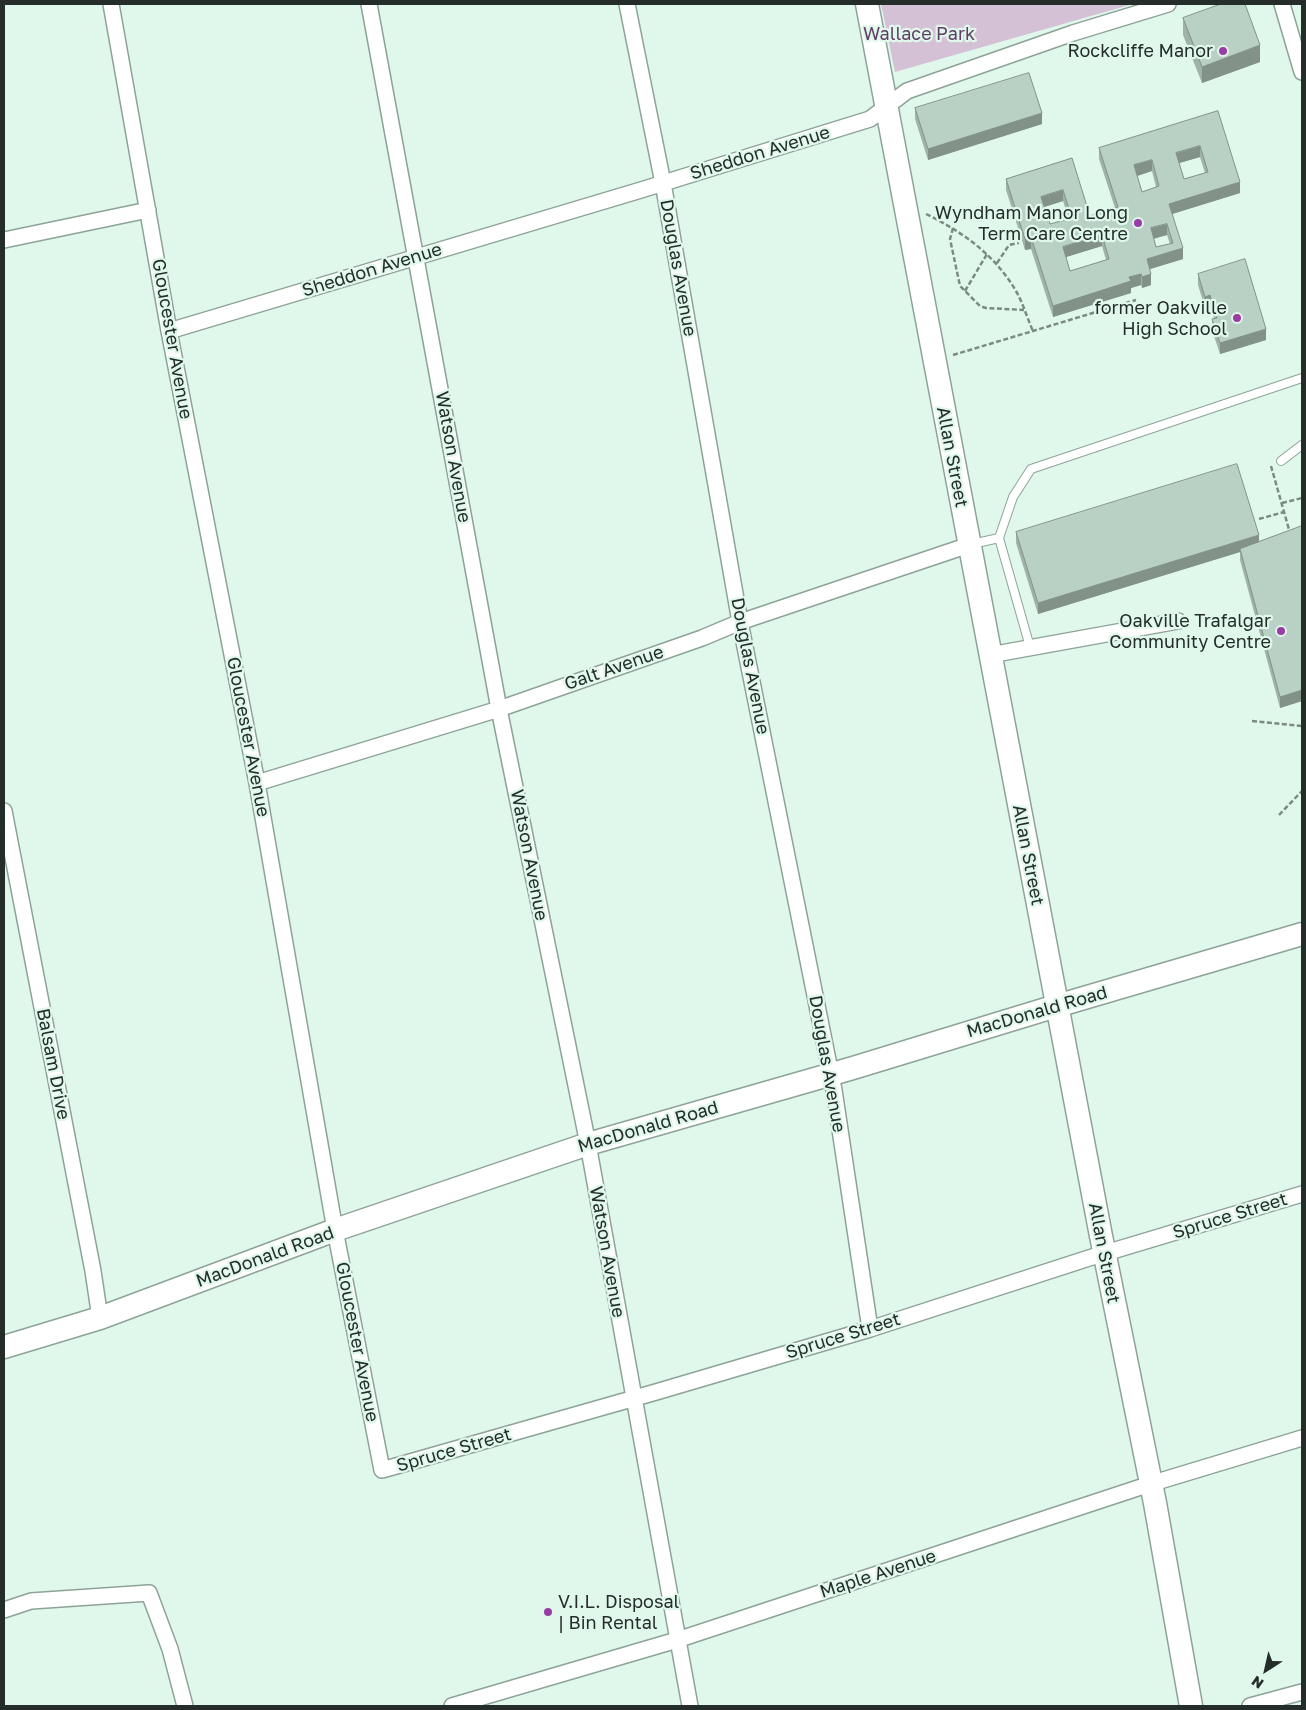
<!DOCTYPE html>
<html>
<head>
<meta charset="utf-8">
<style>
  body { margin:0 }
  #map { position:relative; width:1306px; height:1710px; overflow:hidden; background:#e0f8ec; font-family:"Golos Text",sans-serif }
  canvas { display:block }
  .frame { position:absolute; inset:0; border:5px solid #242d29; pointer-events:none }
  .north { position:absolute; left:1241px; top:1645px; width:50px; height:50px; -webkit-text-stroke:4px #e0f8ec; paint-order:stroke; rotate:215deg; font-size:14px; font-weight:700; line-height:20px; text-align:center; color:#242d29 }
  .north::after { content:''; display:block; margin:auto; width:18px; height:22px; background:#242d29; clip-path:polygon(50% 0,100% 100%,50% 72%,0 100%) }
</style>
</head>
<body>
<div id="map">
<canvas width="1306" height="1710"></canvas>
<div class="frame"></div>
<div class="north">N</div>
</div>
<script>
const g = document.querySelector('canvas').getContext('2d');
g.lineJoin = 'round';
function fill(path, color) {
  g.fillStyle = color;
  g.fill(path, 'evenodd');
}
function trace(path, color, width, dash) {
  g.strokeStyle = color;
  g.lineWidth = width;
  g.lineCap = dash ? 'butt' : 'round';
  g.setLineDash(dash || []);
  g.stroke(path);
}
function label(font, color, halo, rows, align = 'center') {
  g.font = font + ' "Golos Text",sans-serif';
  g.lineWidth = 4.5;
  g.setLineDash([]);
  g.textBaseline = 'middle';
  g.strokeStyle = halo;
  g.fillStyle = color;
  for (const [text, x, y, turn = 0] of rows) {
    g.save();
    g.translate(x, y);
    g.rotate((+turn || 0) * Math.PI / 180);
    g.textAlign = isNaN(turn) ? turn : align;
    if (halo) g.strokeText(text, 0, 0);
    g.fillText(text, 0, 0);
    g.restore();
  }
}
fill(new Path2D(`
  M881,4h252l-238,68z`), '#d4c1d5');
const lane = new Path2D(`
  M1281,461l21,-16
  M999,538l31,109
  M972,544l27,-6 14,-41 18,-28 271,-91`);
const street = new Path2D(`
  M111,4l58,327 88,452 78,447 47,240 274,-78 214,-63 219,-71 213,-64
  M369,4l130,705 89,435 102,562
  M627,4l36,179 77,439 94,468 36,239
  M1282,4l20,68
  M4,240l144,-30
  M169,331l472,-141 229,-71 37,-28 166,-58 95,-29
  M990,655l188,-34
  M257,783l242,-74 203,-71 38,-16 229,-77
  M4,811l89,460 7,47
  M4,1610l27,-9 118,-8 21,56 15,57
  M452,1706l225,-66 473,-156 152,-46
  M1250,1706l52,-14`);
const secondary = new Path2D(`
  M867,4l234,1232 54,267 36,203
  M4,1347l96,-29 235,-88 253,-86 265,-76 190,-58 259,-76`);
trace(lane, '#8da397', 10);
trace(street, '#8da397', 18);
trace(secondary, '#8da397', 25);
trace(new Path2D(`
  M926,214c37,18 69,41 90,77 7,12 11,27 17,40
  M953,228l-3,11 10,47 20,20 6,2 38,2
  M997,263l12,-18 10,-2
  M965,291l22,-37
  M953,355l183,-55
  M1271,466l19,67
  M1282,503l20,-5
  M1259,519l25,-7
  M1252,721l50,5
  M1279,815l23,-24`), '#7b8b83', 2.5, [5, 2.5]);
trace(lane, '#fff', 8);
trace(street, '#fff', 15);
trace(secondary, '#fff', 22);
fill(new Path2D(`
  M1183,18l77,44 -58,21 -19,-48z
  M915,108l127,16 -114,36 -13,-41z
  M1218,111l22,82 -68,21 11,45 -33,10 1,16 -9,3 -1,-3 -10,3v5l-78,24 -22,-68 -6,1 -19,-60v-11l66,-21 18,58 25,-8 -16,-49v-11zM1200,157l5,16 -21,6 -5,-16zM1152,171l4,16 -14,5 -5,-16zM1063,201l6,18 -19,5 -6,-17zM1167,235l3,9 -14,3 -2,-8zM1102,246l4,14 -36,11 -4,-14z
  M1198,274l68,66 -46,14 -8,-24v-11l2,-1 -4,-11 -5,1 -7,-23z
  M1302,526v175l-22,7 -40,-148v-8l-202,62 -22,-71v-11l243,10z`), '#9fb3a9');
fill(new Path2D(`
  M1260,45v17l-58,21v-16z
  M1042,113v11l-114,36v-11z
  M1200,146v11l-24,7v-11z
  M1152,160v11l-18,6v-12z
  M1240,182v11l-71,22v-11z
  M1063,190v11l-22,7v-11z
  M1167,224v11l-16,4v-11z
  M1102,235v11l-39,12v-11z
  M1031,237v12l-6,1v-11z
  M1183,248v11l-36,11v-11z
  M1141,274v11l-10,3v5l-78,24v-11l76,-29z
  M1151,274v11l-9,3v-11z
  M1210,295v12l-5,1v-11z
  M1266,329v11l-46,14v-11z
  M1259,535v11l-19,3v3l-202,62v-11z
  M1302,690v11l-22,7v-11z`), '#829289');
const building = new Path2D(`
  M1221,4h24l15,41 -58,22 -19,-49z
  M1029,73l13,40 -114,36 -13,-41z
  M1218,111l22,71 -71,22 14,44 -36,11 4,15 -9,3 -1,-3 -12,3 2,4 -78,25 -22,-69 -6,2 -19,-60 66,-21 18,58 28,-9 -19,-59zM1200,146l8,26 -24,7 -8,-26zM1152,160l7,26 -17,6 -8,-27zM1063,190l9,28 -22,6 -9,-27zM1167,224l6,19 -17,4 -5,-19zM1102,235l7,24 -39,12 -7,-24z
  M1245,259l21,70 -46,14 -8,-24 5,-1 -7,-23 -5,2 -7,-23z
  M1237,464l22,71 -221,68 -22,-71z
  M1302,526v164l-22,7 -40,-148z`);
fill(building, '#b9d0c4');
trace(building, '#829289', 1);
for (const [x, y, r, color] of [
  [1223,51,5,"#9a3ca5"],
  [1138,223,5,"#9a3ca5"],
  [1237,318,5,"#9a3ca5"],
  [1281,631,5,"#9a3ca5"],
  [548,1612,5,"#9a3ca5"]
]) {
  const dot = new Path2D();
  dot.arc(x, y, r, 0, 2 * Math.PI);
  g.fillStyle = color;
  g.fill(dot);
  trace(dot, '#e0f8ec', 2);
}
label('18px', '#603f64', '#e0f8ec', [
  ["Wallace Park",919,34]
]);
label('18px', '#242d29', '#e0f8ec', [
  ["Rockcliffe Manor",1213,51],
  ["Wyndham Manor Long",1128,213],
  ["Term Care Centre",1128,234],
  ["former Oakville",1227,308],
  ["High School",1227,329],
  ["Oakville Trafalgar",1271,621],
  ["Community Centre",1271,642],
  ["V.I.L. Disposal",558,1602,"left"],
  ["| Bin Rental",558,1623,"left"]
], 'right');
label('18px', '#242d29', '#e0f8ec', [
  ["Sheddon Avenue",760,153,-17],
  ["Douglas Avenue",678,268,80],
  ["Sheddon Avenue",372,270,-17],
  ["Gloucester Avenue",172,339,80],
  ["Watson Avenue",453,457,80],
  ["Allan Street",952,457,79],
  ["Douglas Avenue",750,666,79],
  ["Galt Avenue",614,668,-19],
  ["Gloucester Avenue",248,737,79],
  ["Watson Avenue",529,855,79],
  ["Allan Street",1028,855,79],
  ["MacDonald Road",1037,1012,-16],
  ["Balsam Drive",53,1064,79],
  ["Douglas Avenue",827,1064,80],
  ["MacDonald Road",648,1127,-16],
  ["Spruce Street",1230,1216,-17],
  ["Watson Avenue",607,1252,80],
  ["Allan Street",1104,1253,79],
  ["MacDonald Road",265,1257,-20],
  ["Spruce Street",843,1336,-17],
  ["Gloucester Avenue",357,1342,79],
  ["Spruce Street",454,1450,-16],
  ["Maple Avenue",878,1574,-18]
]);
</script>
</body>
</html>
